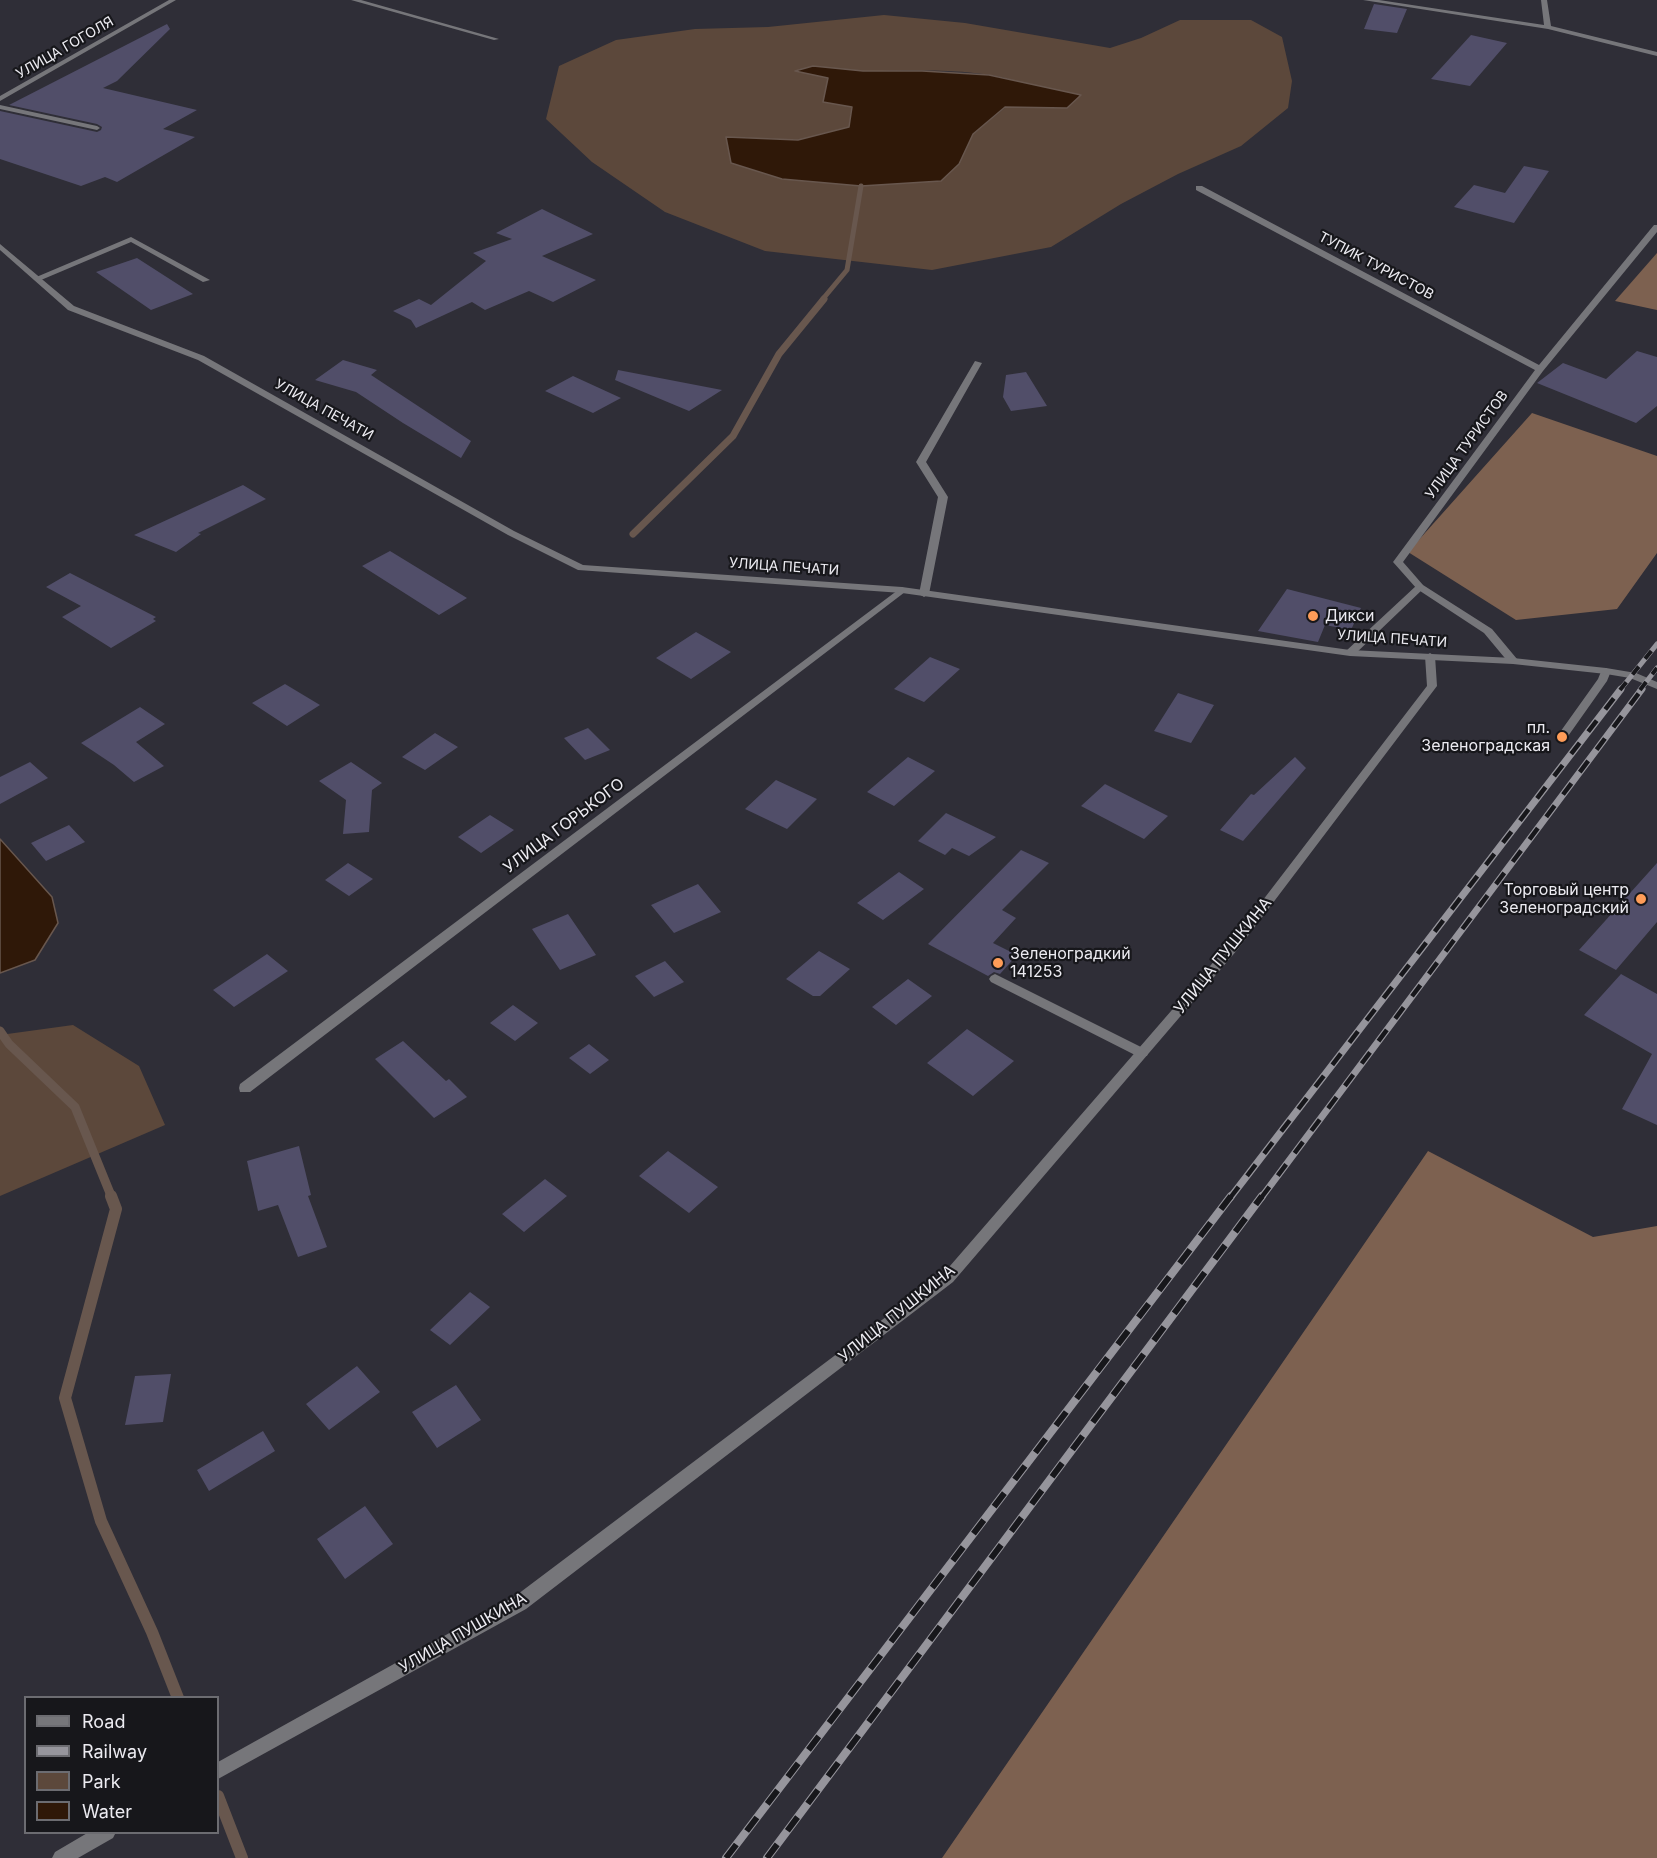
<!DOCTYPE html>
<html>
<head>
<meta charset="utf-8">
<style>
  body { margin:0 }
  #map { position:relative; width:1657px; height:1858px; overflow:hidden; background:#2f2e37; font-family:Inter,sans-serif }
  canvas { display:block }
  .legend { position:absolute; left:24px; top:1696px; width:195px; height:138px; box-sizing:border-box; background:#17171b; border:2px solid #6c6c71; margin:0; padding:8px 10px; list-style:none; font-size:18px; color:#ecebf1 }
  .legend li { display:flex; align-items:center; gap:12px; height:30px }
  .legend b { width:30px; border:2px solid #6c6c71 }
</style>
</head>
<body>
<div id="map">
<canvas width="1657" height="1858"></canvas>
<ul class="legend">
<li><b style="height:8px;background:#76767a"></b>Road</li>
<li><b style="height:8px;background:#96959c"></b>Railway</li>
<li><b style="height:16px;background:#5c483b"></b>Park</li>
<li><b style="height:16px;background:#2f1808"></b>Water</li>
</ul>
</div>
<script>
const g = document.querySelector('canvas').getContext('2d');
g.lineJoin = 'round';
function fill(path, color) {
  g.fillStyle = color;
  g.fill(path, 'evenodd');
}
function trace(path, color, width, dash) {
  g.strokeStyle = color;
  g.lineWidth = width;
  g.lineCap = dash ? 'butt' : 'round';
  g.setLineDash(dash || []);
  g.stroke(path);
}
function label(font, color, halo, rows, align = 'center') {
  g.font = font + ' Inter,sans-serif';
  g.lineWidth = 4.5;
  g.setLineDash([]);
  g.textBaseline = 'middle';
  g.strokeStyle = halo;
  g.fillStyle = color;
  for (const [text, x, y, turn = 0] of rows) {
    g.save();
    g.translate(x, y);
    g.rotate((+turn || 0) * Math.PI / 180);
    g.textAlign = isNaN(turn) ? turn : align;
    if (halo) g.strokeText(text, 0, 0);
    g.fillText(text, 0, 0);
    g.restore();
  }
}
fill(new Path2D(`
  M884,15l81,8 145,25 31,-10 39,-18h71l31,17 10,44 -4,27 -47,38 -63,28 -57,30 -70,43 -119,23 -167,-19 -100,-39 -73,-50 -46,-43 13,-53 57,-26 79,-11 73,-2zM863,71c47,0 120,-5 164,14 14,5 27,15 40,23l-61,-1 -33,27 -14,30 -233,-27 72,3 51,-13 3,-20 -24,-29z
  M73,1025l66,41 26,59 -165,71v-161z`), '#5c483b');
fill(new Path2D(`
  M1657,253v57l-42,-9z
  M1532,413l125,43v97l-40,56 -101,11 -108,-68z
  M1428,1151l165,86 64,-11v632h-715z`), '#7d6150');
const water = new Path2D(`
  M813,66l50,5h59l67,4 92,20 -14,13 -62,-1 -32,27 -14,30 -18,17 -80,5 -79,-7 -51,-16 -5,-26 72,3 51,-13 3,-20 -29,-5 5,-24 -33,-7z
  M0,839l52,58 6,26 -23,37 -35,13z`);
fill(water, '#2f1808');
trace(water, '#68574e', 1.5);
trace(new Path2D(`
  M822,300l25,-30 14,-84`), '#68574e', 5);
trace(new Path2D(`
  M633,534l100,-98 46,-82 45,-55`), '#68574e', 7);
trace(new Path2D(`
  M0,1031l9,13 66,63 37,91`), '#68574e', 9);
trace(new Path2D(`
  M111,1196l5,13 -51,189 36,123 51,111 26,66
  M218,1796l24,62`), '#68574e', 12);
fill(new Path2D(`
  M1374,4l33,5 -10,24 -33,-4z
  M167,24l3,5 -53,52 -14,7 94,22 -34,19 32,8 -78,45 -12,-5 -24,9 -81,-27v-48l97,21 4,-2 1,-3 -5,-3 -88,-19z
  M1471,35l36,8 -37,43 -39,-7z
  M1524,166l25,5 -35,52 -60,-16 20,-22 31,8z
  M542,209l51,25 -51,22 54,24 -43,22 -24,-11 -44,19 -13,-8 -56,26 -5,-8 -18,-9 26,-12 12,6 55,-44 -13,-8 39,-14 -16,-6z
  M137,258l56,36 -42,16 -55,-38z
  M1637,351l20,6v49l-21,17 -99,-40 26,-20 43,16z
  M343,360l34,10 -6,5 100,66 -10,17 -58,-35 -47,-31 -41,-12z
  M618,370l104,20 -33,21 -74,-31z
  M1026,372l21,34 -36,5 -8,-14 3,-22z
  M573,376l48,22 -28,15 -48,-22z
  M243,485l23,14 -68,34 3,1 -25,18 -42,-17z
  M390,551l77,47 -28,17 -77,-49z
  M70,573l86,44 -3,2 3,2 -45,27 -49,-31 19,-11 -35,-19z
  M1287,589l74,19 -10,22 -26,-5 -7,17 -60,-11z
  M696,632l35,20 -40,27 -35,-21z
  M930,657l30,12 -36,33 -30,-13z
  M285,684l35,21 -33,21 -35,-23z
  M1178,693l36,12 -23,38 -37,-12z
  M140,707l25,17 -29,18 28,24 -30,16 -20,-17 -33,-22z
  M588,728l22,22 -25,10 -21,-22z
  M435,733l23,14 -33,23 -23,-13z
  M908,757l27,14 -41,35 -27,-14z
  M1295,757l11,11 -63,73 -23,-11 31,-36 3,1z
  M30,762l18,16 -48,26v-27z
  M351,762l31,21 -10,7 -3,42 -26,2 3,-34 -27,-19z
  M776,780l41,19 -30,30 -42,-20z
  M1105,784l63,32 -24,23 -63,-33z
  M946,813l50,24 -27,19 -17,-8 -7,7 -27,-14z
  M490,815l24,15 -33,23 -23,-16z
  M69,825l16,17 -39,19 -15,-18z
  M1021,850l28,13 -47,47 14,8 -23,25 24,12 -17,19 -6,-2 -6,4 -60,-32z
  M348,863l25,16 -24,17 -24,-16z
  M1657,863v59l-41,48 -37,-20z
  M899,872l25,17 -41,31 -26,-17z
  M698,884l23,28 -47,21 -23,-28z
  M568,914l28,41 -36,15 -28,-41z
  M819,951l31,18 -30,27h-7l-27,-17z
  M267,954l21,17 -54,36 -21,-17z
  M665,961l19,21 -30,15 -19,-21z
  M1621,974l36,20v131l-35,-16 30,-55 -68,-39z
  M908,979l24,17 -36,29 -24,-18z
  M513,1005l25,18 -23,18 -25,-18z
  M967,1029l47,32 -41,35 -46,-33z
  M403,1041l43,40 3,-2 18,18 -33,21 -59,-59z
  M589,1044l20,16 -19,14 -21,-16z
  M299,1146l12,49 -3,1 19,51 -29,10 -20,-52 -20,6 -11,-50z
  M668,1151l50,36 -29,26 -50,-37z
  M545,1179l22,17 -43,36 -22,-18z
  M470,1292l20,15 -40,38 -20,-15z
  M357,1366l23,26 -51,38 -23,-26z
  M171,1374l-8,48 -38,3 10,-49z
  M456,1385l25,35 -44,28 -25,-36z
  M263,1431l12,20 -66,40 -12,-21z
  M365,1506l28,38 -48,35 -28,-40z`), '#514e69');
fill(new Path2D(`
  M0,105l97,21 3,2 -3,2 -97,-21z
  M131,237l79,43 -7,2 -72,-40 -90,38 -7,-2z
  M975,361l7,2 -56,99 22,35 -19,97 -5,3 -5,-3 19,-97 -22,-35z
  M1420,584l3,1v4l-69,66h-8l-1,-2 1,-2 71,-66z
  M1606,668l5,3 -4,10 -41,58h-8l-1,-2 1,-2 40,-56 4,-10z
  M995,974l152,76 1,3 -1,3h-10l-146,-74 -2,-3 2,-3z`), '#76767a');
fill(new Path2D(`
  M169,0h7l-176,101v-5z
  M351,0h10l138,39 -5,1z
  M1363,0h16l165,25 -3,-25h6l4,26 106,26v4l-109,-27z
  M1196,186h6l337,179 115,-140h3v7l-114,139 -140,191 20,23 69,44 25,30 1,2 -1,2h-8l-25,-30 -67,-44 -24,-27 142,-192 -339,-180z
  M902,587l5,3 -2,2 -655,500h-10l-1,-4 1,-4z
  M1430,653l5,3 2,30 -199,263 -285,333 -427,327 -308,170v-17l296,-165 429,-323 287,-331 197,-257 -2,-30z
  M89,1832h27l-3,6 -35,20h-26l3,-6z`), '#76767a');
fill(new Path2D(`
  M0,244l74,62 130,50 310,175 69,34 319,22 448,63 163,8 93,10 30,5 21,9v7l-27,-11 -24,-4 -93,-10 -163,-8 -448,-63 -324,-23 -70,-35 -310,-175 -130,-50 -68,-60z`), '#76767a');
const railFar2 = new Path2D(`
  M1620,690l37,-46
  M1640,690l17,-22`);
const railFar1 = new Path2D(`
  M1230,1198l391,-509
  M1261,1198l381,-509`);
const rail = new Path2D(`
  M726,1858l505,-662
  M767,1858l495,-662`);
trace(railFar2, '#96959c', 5);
trace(railFar1, '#96959c', 7);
trace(rail, '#96959c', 8);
trace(railFar2, '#17171b', 4, [10]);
trace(railFar1, '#17171b', 4.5, [14]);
trace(rail, '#17171b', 6, [17]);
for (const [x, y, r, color] of [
  [1313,616,6,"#fe9c58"],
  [1562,737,6,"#fe9c58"],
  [1641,899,6,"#fe9c58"],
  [998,963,6,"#fe9c58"]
]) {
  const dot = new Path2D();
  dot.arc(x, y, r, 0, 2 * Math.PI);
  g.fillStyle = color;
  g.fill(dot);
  trace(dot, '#17171b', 2);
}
label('14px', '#ecebf1', '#17171b', [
  ["УЛИЦА ГОГОЛЯ",65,48,-30],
  ["ТУПИК ТУРИСТОВ",1376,266,28],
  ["УЛИЦА ПЕЧАТИ",324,410,29],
  ["УЛИЦА ТУРИСТОВ",1467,445,-54],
  ["УЛИЦА ПЕЧАТИ",784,567,4],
  ["УЛИЦА ПЕЧАТИ",1392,639,4]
]);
label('16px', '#ecebf1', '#17171b', [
  ["Дикси",1325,616],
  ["пл.",1550,728,"right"],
  ["Зеленоградская",1550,746,"right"],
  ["Торговый центр",1629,890,"right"],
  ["Зеленоградский",1629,908,"right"],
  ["Зеленоградкий",1010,954],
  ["141253",1010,972]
], 'left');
label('16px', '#ecebf1', '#17171b', [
  ["УЛИЦА ГОРЬКОГО",564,826,-37],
  ["УЛИЦА ПУШКИНА",1223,956,-51],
  ["УЛИЦА ПУШКИНА",897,1314,-39],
  ["УЛИЦА ПУШКИНА",463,1633,-30]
]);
</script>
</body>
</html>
